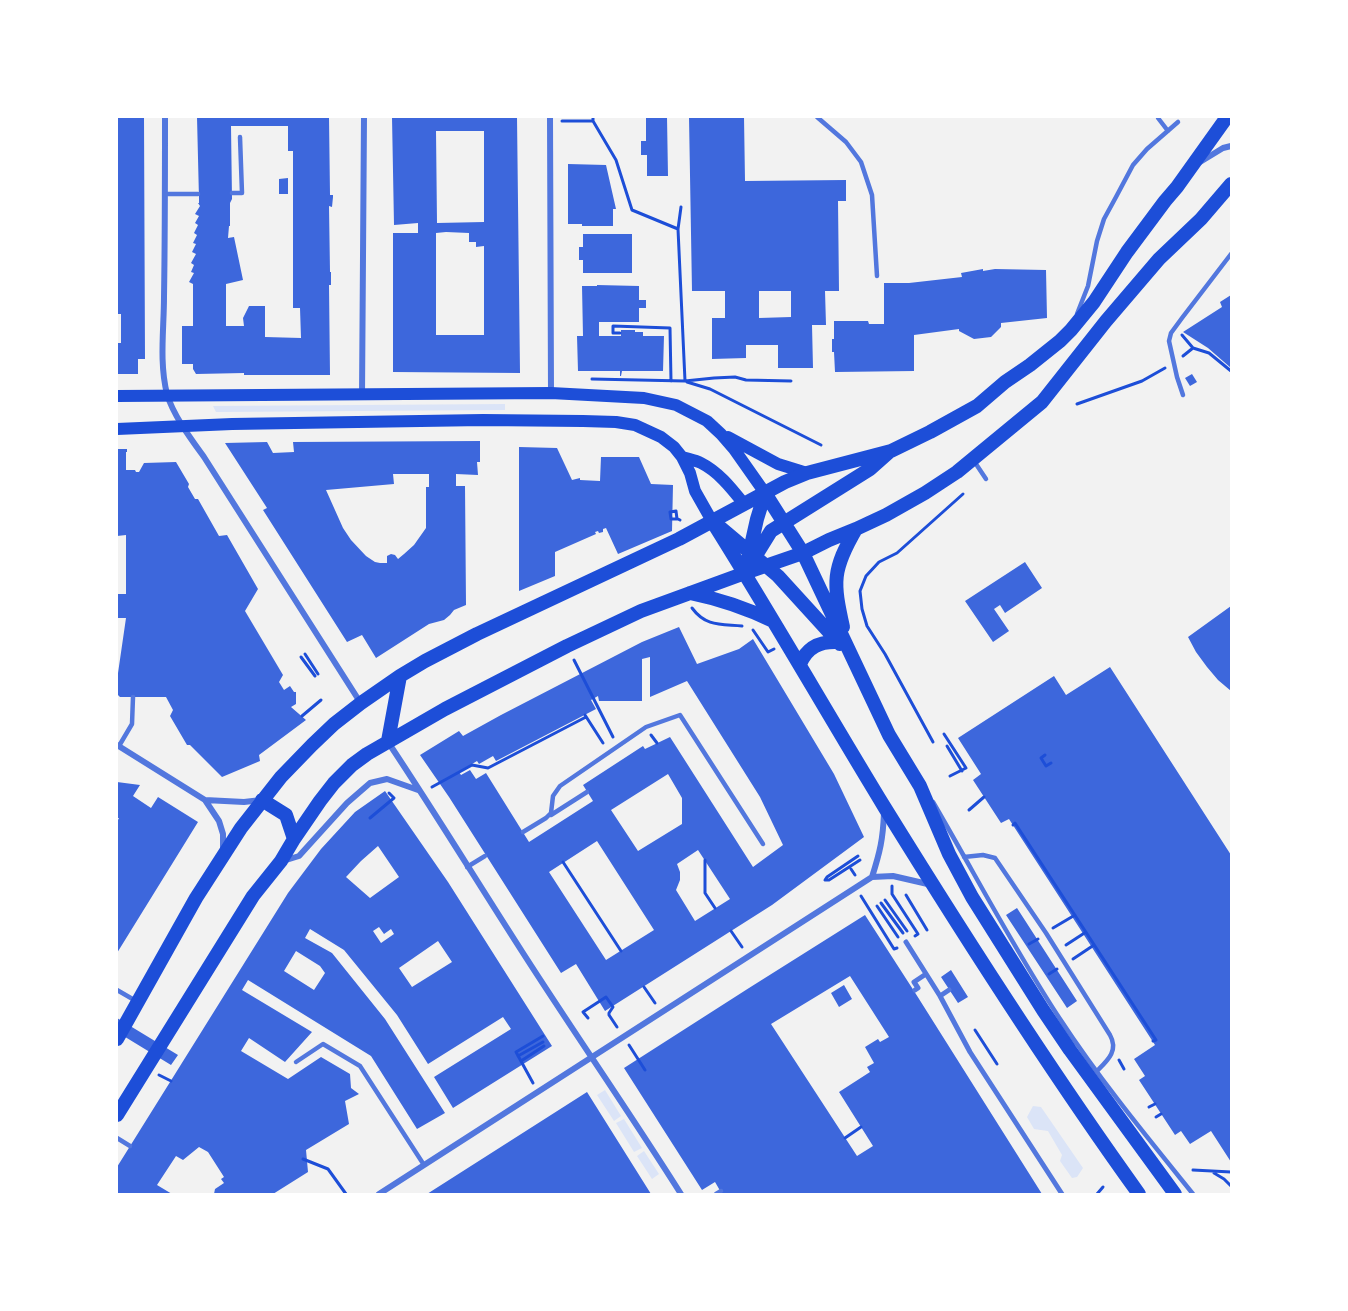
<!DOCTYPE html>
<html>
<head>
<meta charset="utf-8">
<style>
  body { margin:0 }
  #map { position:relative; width:1348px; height:1311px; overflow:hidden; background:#f2f2f2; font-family:"Roboto Condensed",sans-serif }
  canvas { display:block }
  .frame { position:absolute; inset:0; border:118px solid #fff; pointer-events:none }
</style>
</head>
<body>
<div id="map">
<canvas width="1348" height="1311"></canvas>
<div class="frame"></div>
</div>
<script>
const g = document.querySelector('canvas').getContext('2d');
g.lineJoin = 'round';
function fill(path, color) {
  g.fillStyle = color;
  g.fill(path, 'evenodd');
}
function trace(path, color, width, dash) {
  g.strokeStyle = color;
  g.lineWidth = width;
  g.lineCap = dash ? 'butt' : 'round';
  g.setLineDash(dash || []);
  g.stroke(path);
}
fill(new Path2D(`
  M505,404v6l-289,2 -3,-6z
  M605,1090l16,26 -7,5 -17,-26z
  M1033,1106l8,1 42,61 -6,9 -5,1 -12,-17 2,-6 -14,-24 -14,-2 -7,-12z
  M624,1119l18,29 -8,4 -18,-29z
  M644,1151l15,23 -7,5 -15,-23z`), '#dbe4f7');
fill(new Path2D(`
  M117,117h27l1,242h-7v15h-21v-31h4v-29h-4z
  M197,117h132l1,78h3v2l-1,10 -3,-1 1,66h1v13h-2l1,90h-86v-2l-48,1 -3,-5v-5h-11v-38h11v-42l-4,-2 5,-9 -3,-1 3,-7 -3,-2 5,-9 -4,-2 4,-8 -3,-1 4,-8 -3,-2 4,-8 -3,-2 4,-7 -4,-2 5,-8 -2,-3h1v-4zM231,126h57v25h5v157h7l1,30 -36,-1v-31h-16l-6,12 1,8h-18v-42l17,-4 -9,-43 -6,1 1,-12h1v-23l2,-4z
  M392,117h125l3,256 -127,-1v-139h25v-10l-24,2zM436,131h48v91l-47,1zM446,232l23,1v9h7v5l8,-1v89h-48v-102z
  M646,117h21l1,59h-21v-21h-6v-14h5z
  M689,117h55l1,64 101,-1v21h-8l1,90h-14l1,34h-14l1,43h-35v-23h-32v13l-34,1v-41h13v-27h-33zM759,291h32v26l-32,1z
  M568,164l38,1 10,44h-3v17h-31v-2h-14z
  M288,178v16h-9v-15z
  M583,234h49v39h-49v-13h-4v-13h4z
  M983,269v2l12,-2 51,1 1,48 -46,5v4l-10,10 -17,2 -15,-8v-2l-45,6v36l-79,1 -1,-20h-2v-13h2v-18h34l1,3h15v-41h25l53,-6 -1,-4z
  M597,285l42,1v14h7v8h-7v14h-40v14h22v-6h14v2h8v4h21l-1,35h-41l-1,5h-1v-5h-42l-1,-35h6l-1,-50h15z
  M1231,295v73l-23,-20 -25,-16 39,-25 -2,-5z
  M1192,374l5,8 -7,4 -5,-8z
  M480,441v21h-3l1,13 -22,-1v12h9l1,119 -12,5 -4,5 -6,5 -15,4 -53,34 -14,-23 -15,7 -84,-132 4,-2 -42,-65 42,-1 6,11 21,-1 -1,-10zM393,474h36v13h-3v41l-12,17 -10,9 -6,5 -3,-4 -4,-1 -4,2v7h-7l-5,-1 -9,-6 -15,-16 -8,-12 -17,-38 68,-6z
  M519,447l38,1 15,32 8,-2v2l20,1 1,-24h38l12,27 22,1 -1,46 -54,23 -12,-26 -3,1v3l-4,1 -1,-2 -3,1 1,2 -41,18v24l-36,15z
  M117,449h10v3h-1v18h9l1,2h3l5,-9 32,-1 13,22 -1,3 7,12h3l21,37 8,-1 31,54 -13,22 38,64 -4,7 5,8 6,-4 4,6h2v12l-5,3 15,13 -47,35 1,6 -38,16 -32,-32h-3l-17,-29 3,-6 -7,-13h-46l-3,-3v-14l9,-62h-9v-24h9v-59l-9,1z
  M1025,562l17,26 -37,25 -5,-8 -6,4 15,22 -16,11 -28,-41z
  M1231,606v85l-13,-11 -11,-13 -11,-15 -8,-15z
  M679,627l18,37 42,-15 14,-10 81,135 30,63 -92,68 -167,106 -29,-47 -15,9 -112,-176 -29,-42 39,-24 4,5 38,-21 141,-73zM650,657v40l37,-16 73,116 23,48 -30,22 -83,-130 -25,12 -2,-3 -60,39 10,16 -64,41 -43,-69 -10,6 -6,-9 -9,5 -2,-3 18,-11 2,3 14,-8 3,5 100,-52 -5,-9 7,-4 1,5h43v-42zM668,774l14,24v26l-44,27 -27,-41zM597,841l57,89 -48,30 -57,-88zM698,850l32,49 -35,22 -19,-31 4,-10v-8l-3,-8z
  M1110,667l121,188v307l-20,-31 -21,13 -9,-13 -6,4 -36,-55 6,-4 -11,-17 21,-14 -146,-226 -8,4 -28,-43 8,-6 -23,-36 96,-62 12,19z
  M117,782l23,3 -7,11 18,12 7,-11 40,25 -81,131v-131l2,-4h-2z
  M385,791l63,91 104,164 -99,62 -19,-31 77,-48 -8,-12 -75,47 -31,-49 -53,-65 -34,-21 -5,9 27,15 53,66 60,94 -28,16 -46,-73 -123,-76 -6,10 70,42 -27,30 -36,-24 -8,13 47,28 33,-22 29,17 1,14 8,6 -14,7 4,23 -43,26 2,22 -35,22h-59l1,-5 9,-6 -3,-4 3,-2 -16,-25 -9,-5 -16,13 -7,-4 -19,29 15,9h-55v-27l171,-274 33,-44 34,-37zM378,846l21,31 -29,21 -24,-21 15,-16zM379,927l5,7 7,-5 3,5 -13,9 -8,-12zM438,941l14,21 -40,25 -13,-19zM296,951l24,15 5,7 -11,17 -30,-19z
  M1017,908l60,93 -10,7 -61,-93z
  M865,915l49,76 128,203h-320l-7,-12 -13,8 -78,-122 125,-80zM850,976l39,61 -9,5 -2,-3 -13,8 9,16 -7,4 3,5 -31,20 34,54 -16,10 -86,-132z
  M951,970l17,27 -10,6 -17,-26z
  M844,985l8,14 -13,8 -8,-14z
  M117,1018l61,37 -7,10 -54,-33z
  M587,1092l64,102h-224z`), '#3d67dc');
trace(new Path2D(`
  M593,117v4l23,39 16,50 46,19 7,152
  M562,121h31
  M678,229l3,-22
  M620,333h-7v-7l57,2 1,53
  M1182,335l11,13
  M1193,348l16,5 22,18
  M1183,356l10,-8
  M592,379l93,2 29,-3 21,-1 11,3 45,1
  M687,382l23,7 111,56
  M1077,404l65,-23 23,-13
  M677,519l-1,-8 -6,1 1,7h7l2,1
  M692,608c14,19 29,16 50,18
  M753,630l15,22 6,-3
  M305,654l13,20
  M301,657l14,19
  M574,660l39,77
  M585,715l18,28
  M302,716l19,-16
  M944,734l22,34 -16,8
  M651,735l6,8
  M933,742l-48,-88 -18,-28 -5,-17 -2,-18 6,-15 13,-14 18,-9 66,-59
  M947,746l15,25
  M1045,755l-4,3 5,8 5,-3
  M432,787l40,-22 16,3 98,-51
  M969,810l15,-13
  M370,818l24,-20 -5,-5
  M1013,825l2,-2 141,217 -3,1
  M858,856l-31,21 -2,3h4l31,-20
  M705,860v33l10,15
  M563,862l58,89
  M851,869l4,6
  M892,886v8l26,40 -3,2
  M906,895l21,35
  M861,896l33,53 3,-1
  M885,900l22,31
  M881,903l22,30
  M877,906l21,31
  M1053,928l22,-13
  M731,931l11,16
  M1029,944l9,-5
  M1066,945l20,-13
  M1073,959l21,-14
  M1049,974l8,-5
  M644,987l11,16
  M588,1018l-5,-6 23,-15 7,10 -4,6v2l8,12
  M975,1030l22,34
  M629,1045l16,25
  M518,1056l25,-14
  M1119,1060l5,9
  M521,1061l23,-15
  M159,1075l12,6
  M533,1083l-17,-31 27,-16
  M1149,1107l6,-3
  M1156,1117l5,-3
  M845,1138l16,-11
  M303,1159l25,10 18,25
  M1193,1170l38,2
  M1214,1173l10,6 7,7
  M1097,1194l6,-7`), '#1d4ed8', 3);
trace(new Path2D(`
  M817,117l29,25 15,20 11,33 5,81
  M1158,118l10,13
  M232,193h10l-2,-56
  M165,194h33
  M1077,314l11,-28 9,-45 7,-22 12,-22 17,-32 14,-16 31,-27
  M1183,395l-6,-18 -8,-36 2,-8 11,-15 49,-64
  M974,461l12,18
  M119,746l13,-22 1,-27
  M933,802c42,72 81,147 127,217 40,61 87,118 133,175
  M551,815l36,-23
  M523,832l23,-14 5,-5 2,-17 7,-10 86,-59 34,-12 83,129
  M964,857l19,-2 12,3 51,75 64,102c9,16 -3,26 -13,36
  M467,867l18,-11
  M117,990l19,11
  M296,1062l27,-18 37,22 64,99
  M117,1138l13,8
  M716,1194l5,-3`), '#5277de', 4.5);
trace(new Path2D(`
  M906,942l34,54 30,56 92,142
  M915,990l3,-2 -4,-6 12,-8
  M940,996l9,-6`), '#5277de', 5);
trace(new Path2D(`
  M165,117c0,60 0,120 -1,180 0,32 -5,65 3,97 6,21 24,45 37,63l156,245
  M550,117l1,276
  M1200,162l23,-14 8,-2
  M362,395l2,-278
  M388,742c46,69 90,141 135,211 52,81 107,160 158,241
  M117,745l88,55 14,21 4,13v16
  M205,800l39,2 17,-2
  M283,861l16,-5 48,-53 23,-20 17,-4 31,11
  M872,877c8,-25 11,-38 12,-64
  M379,1194c165,-105 329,-211 493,-317l21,-1 39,9`), '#5277de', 6);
trace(new Path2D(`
  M117,396l434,-3 93,5 32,7 31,16 14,13 13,15 31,44
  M117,429l115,-5 251,-4 100,1 33,1 19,3 26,12 13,10 8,10 8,16 5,18 17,30
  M728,437l50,27 29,9
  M682,457c6,2 13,3 19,6 18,9 31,26 43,41`), '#1d4ed8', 12);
trace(new Path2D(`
  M765,493l38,60 86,182 31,51 29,68 23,43 71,113 27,40 105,144
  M712,521c60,95 115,192 173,287 81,131 164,261 254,386
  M721,528l57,48 62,68
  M748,559l9,-40 8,-26
  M745,573l26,-42 99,-62 18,-16
  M690,593c29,6 56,15 83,28
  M843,627c-10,-45 -11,-57 13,-98
  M800,664c7,-17 20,-23 38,-22
  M388,741l12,-65
  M262,800l24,15 8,24
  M117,1039l79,-141 45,-70 40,-51 31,-32 22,-21 27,-21 39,-27 25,-15 52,-27 202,-95 106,-57 22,-9 84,-22 39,-19 47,-26 28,-24 25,-17 30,-24 11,-11 23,-28 33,-50 38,-51 12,-14 50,-70
  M117,1115l136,-219 28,-35 13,-22 26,-38 14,-18 18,-18 15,-11 78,-45 122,-63 74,-35 104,-38 58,-20 26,-13 27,-11 30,-14 39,-22 32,-21 85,-70 64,-81 53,-62 42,-40 30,-35`), '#1d4ed8', 14);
</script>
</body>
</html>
